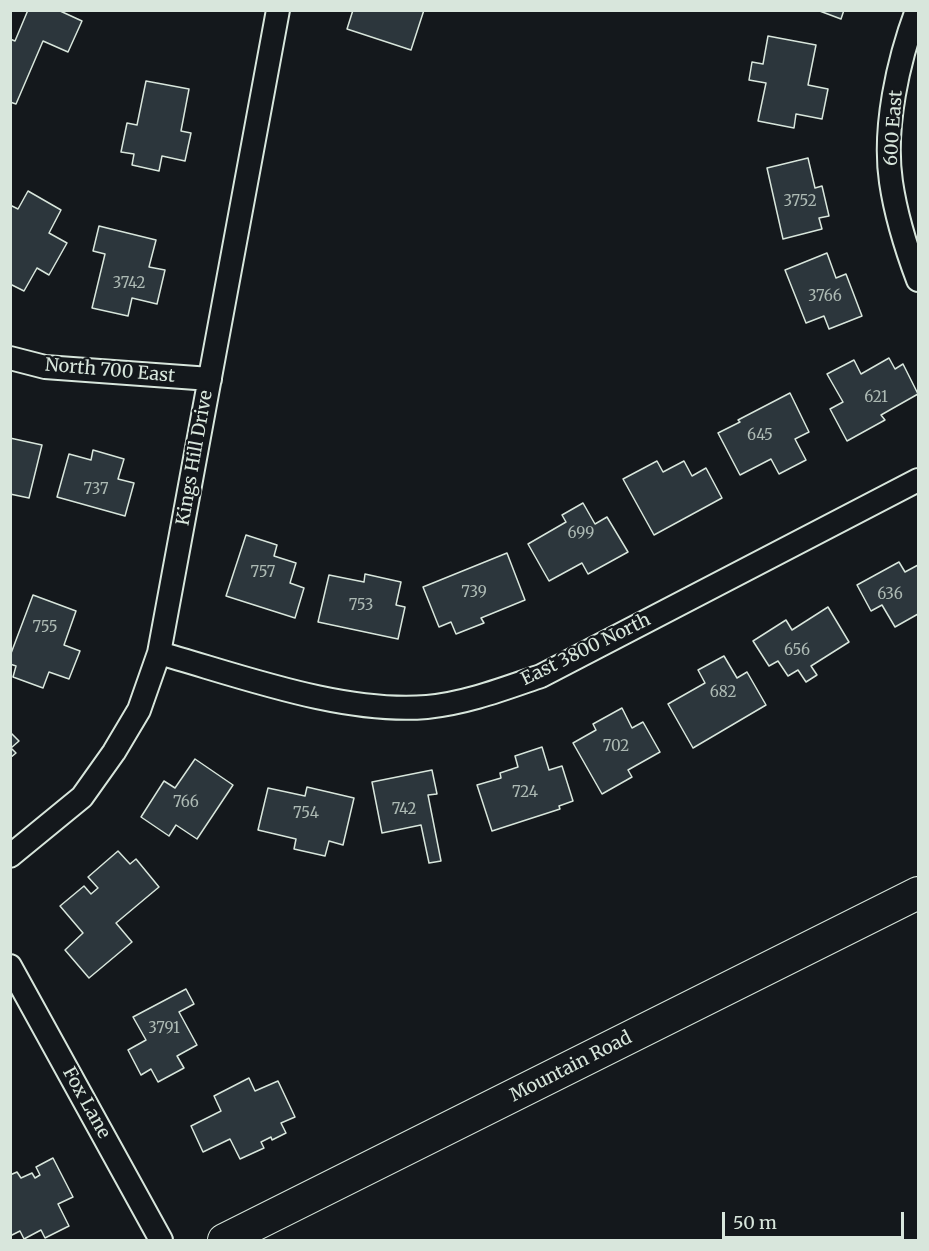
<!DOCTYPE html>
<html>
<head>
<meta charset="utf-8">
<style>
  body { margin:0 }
  #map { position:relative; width:929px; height:1251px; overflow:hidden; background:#14181c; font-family:Merriweather,serif }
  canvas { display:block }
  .frame { position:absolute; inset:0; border:12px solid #d8e6dc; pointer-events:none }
  .scale { position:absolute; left:722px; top:1212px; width:182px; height:27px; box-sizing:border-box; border:3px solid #d8e6dc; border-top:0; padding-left:8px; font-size:18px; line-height:21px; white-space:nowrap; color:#d8e6dc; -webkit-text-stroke:4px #14181c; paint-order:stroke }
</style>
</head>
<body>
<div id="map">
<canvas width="929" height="1251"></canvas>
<div class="frame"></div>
<div class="scale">50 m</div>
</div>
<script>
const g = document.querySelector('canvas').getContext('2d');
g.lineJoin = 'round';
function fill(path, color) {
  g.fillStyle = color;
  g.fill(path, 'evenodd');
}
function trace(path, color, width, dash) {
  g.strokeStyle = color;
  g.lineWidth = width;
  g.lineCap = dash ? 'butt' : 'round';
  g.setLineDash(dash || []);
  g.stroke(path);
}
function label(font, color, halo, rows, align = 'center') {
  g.font = font + ' Merriweather,serif';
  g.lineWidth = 4.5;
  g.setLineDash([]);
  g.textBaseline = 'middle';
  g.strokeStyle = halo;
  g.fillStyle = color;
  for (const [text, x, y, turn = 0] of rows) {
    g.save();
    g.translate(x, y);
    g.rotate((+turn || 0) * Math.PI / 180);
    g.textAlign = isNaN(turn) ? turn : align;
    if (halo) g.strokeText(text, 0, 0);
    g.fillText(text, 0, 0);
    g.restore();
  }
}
const building = new Path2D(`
  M28,10h30l24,11 -14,31 -25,-11 -27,63 -6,-2v-63l5,2z
  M353,10h71l-13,40 -64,-21z
  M817,10h27l-3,9z
  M768,36l48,9 -8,40 20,4 -6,30 -26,-5 -2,14 -36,-7 8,-38 -17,-3 3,-18 11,2z
  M146,81l43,8 -8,42 10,2 -6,28 -23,-5 -3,15 -27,-6 2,-11 -13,-2 6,-29 10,2z
  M808,158l7,30 7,-2 7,30 -10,2 3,11 -39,10 -16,-71z
  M28,191l33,19 -12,23 18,10 -18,32 -12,-7 -13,23 -14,-7v-79l8,4z
  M99,226l57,14 -7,27 16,3 -8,34 -25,-6 -4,18 -36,-8 13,-54 -12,-3z
  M827,253l9,25 10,-4 16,42 -33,13 -5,-13 -18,7 -21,-53z
  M889,358l6,11 8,-5 15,30 -37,21 4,5 -38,21 -17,-32 13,-7 -16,-28 27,-14 7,14z
  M790,393l19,39 -14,7 11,21 -27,14 -8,-15 -31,16 -22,-42 22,-11 -2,-2z
  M10,438l32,7 -13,53 -19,-4z
  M93,450l31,9 -6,20 16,4 -9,33 -68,-19 12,-43 22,6z
  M657,461l6,11 21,-11 8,15 14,-8 16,30 -68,37 -31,-56z
  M583,503l12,21 12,-7 21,35 -40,22 -6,-11 -33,18 -21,-37 38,-22 -4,-7z
  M246,535l31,10 -3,11 22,7 -6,20 14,5 -9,30 -69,-22z
  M507,553l18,47 -44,18 3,5 -28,11 -5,-12 -12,5 -16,-40z
  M899,562l6,10 13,-7v49l-23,13 -13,-22 -11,6 -14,-26z
  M365,574l36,8 -5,23 9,2 -7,32 -80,-17 11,-47 35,7z
  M33,595l43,16 -12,34 16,6 -11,28 -20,-7 -6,16 -30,-11 3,-11 -6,-2v-8z
  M828,607l21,35 -38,24 6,9 -11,7 -8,-12 -10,6 -10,-15 -9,5 -16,-25 33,-21 6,10z
  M724,656l13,22 10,-6 19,33 -73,43 -25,-44 37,-21 -7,-13z
  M622,708l10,20 11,-6 17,30 -32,18 4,7 -30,17 -29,-51 23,-13 -3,-6z
  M10,732l9,9 -8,7 5,5 -6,5z
  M542,747l7,23 13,-4 11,35 -14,5 1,3 -68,22 -15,-46 24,-7 -1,-5 18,-6 -3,-11z
  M195,759l38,26 -36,54 -21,-14 -7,11 -28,-19 23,-36 11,7z
  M432,770l5,24 -9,1 13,66 -12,2 -8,-38 -39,8 -10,-51z
  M307,787l47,11 -11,47 -14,-4 -4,15 -31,-7 2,-10 -38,-9 10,-42 37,8z
  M118,851l12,13 6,-5 23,28 -43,36 16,19 -43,36 -24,-28 18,-17 -23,-27 24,-20 7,8 7,-6 -10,-11z
  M186,989l8,15 -15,8 18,33 -20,11 7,12 -26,14 -7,-13 -10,6 -13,-25 18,-10 -13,-23z
  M249,1078l6,13 23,-10 17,36 -14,6 5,10 -14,7 -1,-3 -10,5 3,6 -24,11 -10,-20 -27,13 -12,-26 30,-15 -7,-15z
  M53,1158l20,39 -15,7 11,22 -24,12 -4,-8 -17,9 -4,-8 -10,5v-61l7,-3 4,6 11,-5 3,5 5,-3 -4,-8z`);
fill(building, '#2c363c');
trace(building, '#d8e6dc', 1.5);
const street = new Path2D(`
  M917,10c-19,51 -34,118 -26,172 5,34 15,66 27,98
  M10,358l35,9 165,12
  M159,653c82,23 183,61 268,54 40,-4 76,-18 114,-31l377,-196
  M10,856l72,-59 32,-45 25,-42 20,-57 119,-643
  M10,966l151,274`);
const secondary = new Path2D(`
  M224,1240l694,-347`);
trace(street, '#d8e6dc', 26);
trace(secondary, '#d8e6dc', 34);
trace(street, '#14181c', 22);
trace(secondary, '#14181c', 32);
label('15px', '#adbab4', null, [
  ["3752",800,202],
  ["3742",129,284],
  ["3766",825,297],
  ["621",876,398],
  ["645",760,436],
  ["737",96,490],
  ["699",581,534],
  ["757",263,573],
  ["739",474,593],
  ["636",890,595],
  ["753",361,606],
  ["755",45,628],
  ["656",797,651],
  ["682",723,693],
  ["702",616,747],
  ["724",525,793],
  ["766",186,803],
  ["742",404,810],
  ["754",306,814],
  ["3791",164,1029]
]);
label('18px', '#d8e6dc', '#14181c', [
  ["600 East",894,128,-86],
  ["North 700 East",110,371,5],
  ["Kings Hill Drive",195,458,-80],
  ["East 3800 North",586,650,-26],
  ["Mountain Road",571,1067,-27],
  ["Fox Lane",86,1103,61]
]);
</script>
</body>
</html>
